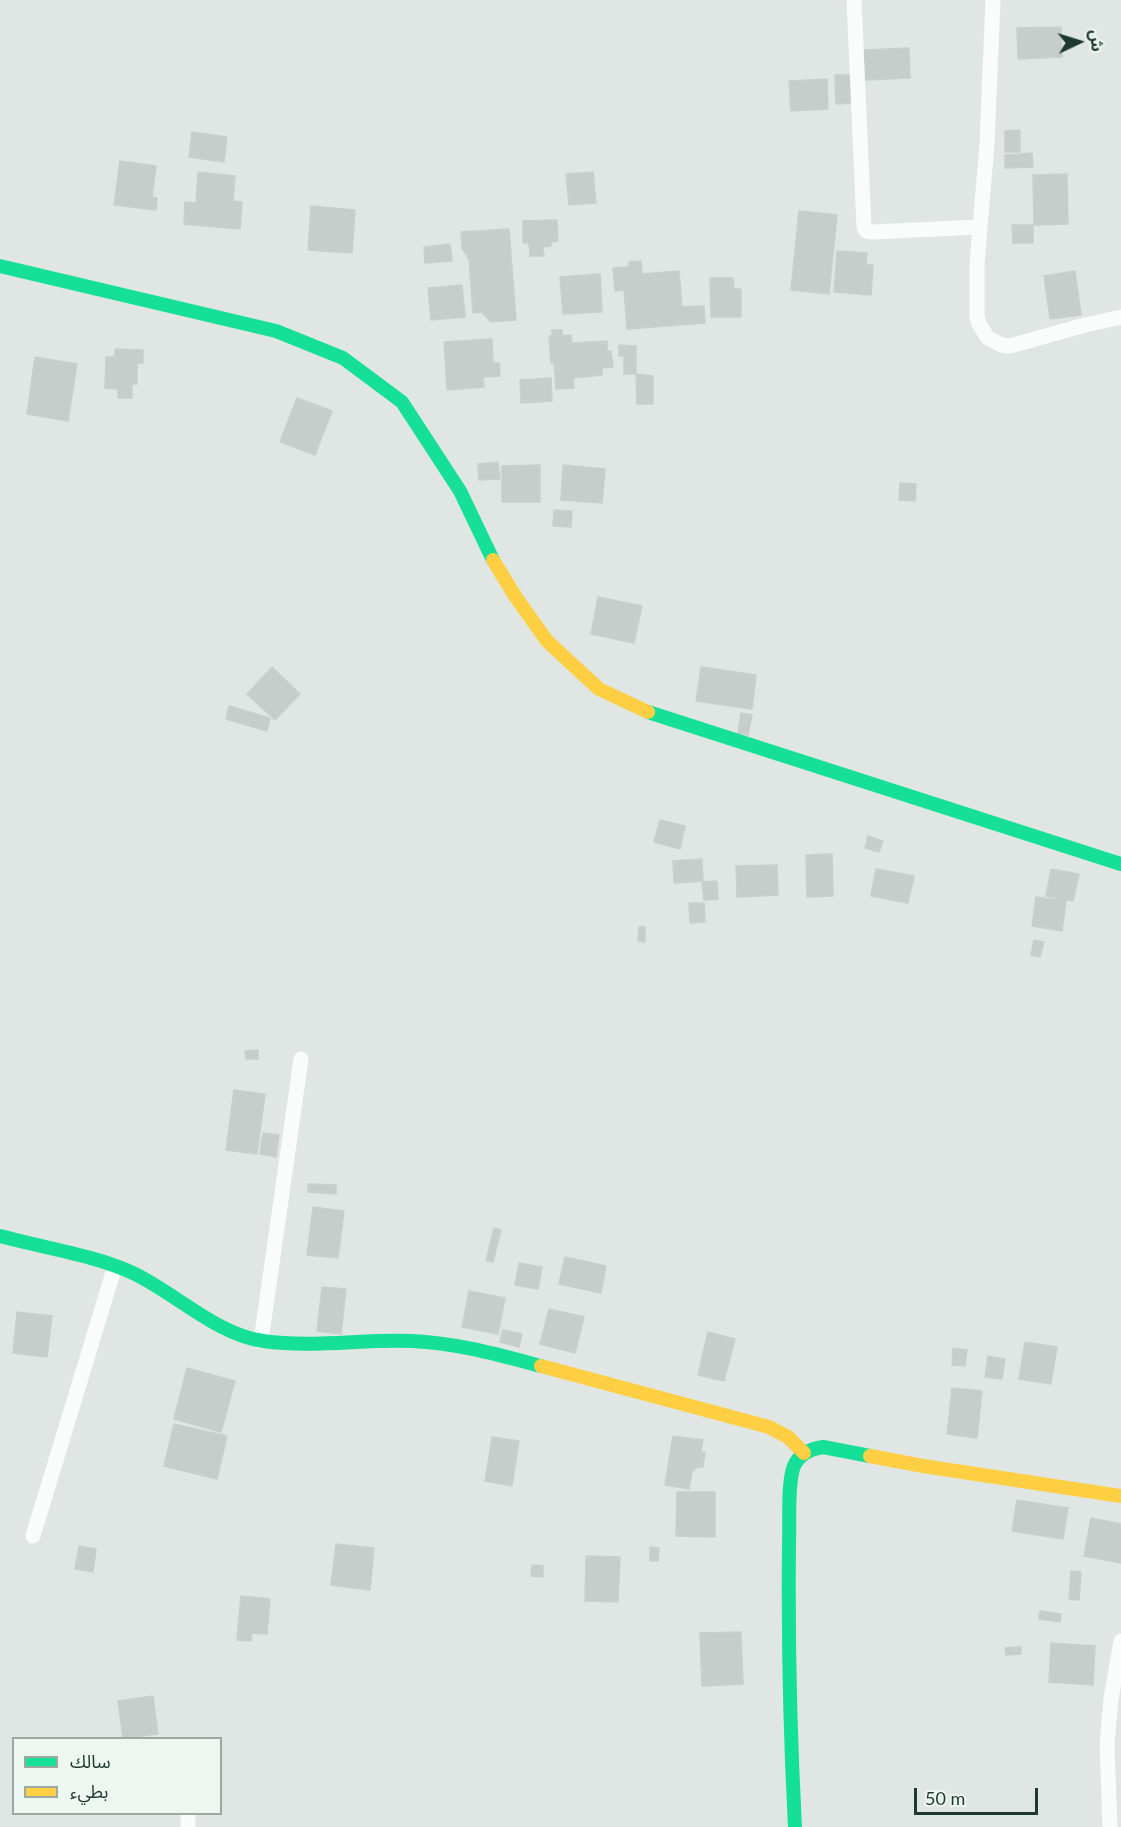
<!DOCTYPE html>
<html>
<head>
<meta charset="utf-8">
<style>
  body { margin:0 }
  #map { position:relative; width:1121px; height:1827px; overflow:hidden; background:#e0e6e3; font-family:Lato,"Noto Sans Arabic",sans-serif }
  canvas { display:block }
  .legend { position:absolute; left:12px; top:1737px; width:210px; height:78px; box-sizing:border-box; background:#edf6f1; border:2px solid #9aaaa3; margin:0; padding:8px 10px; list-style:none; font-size:18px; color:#1e392f }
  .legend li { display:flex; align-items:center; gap:12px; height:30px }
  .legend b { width:30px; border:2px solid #9aaaa3 }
  .north { position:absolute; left:1049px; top:12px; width:60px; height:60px; -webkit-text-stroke:4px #edf6f1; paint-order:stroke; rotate:86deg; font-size:16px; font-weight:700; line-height:24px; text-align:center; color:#1e392f }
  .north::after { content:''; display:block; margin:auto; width:21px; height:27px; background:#1e392f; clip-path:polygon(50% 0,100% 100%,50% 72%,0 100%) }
  .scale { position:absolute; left:914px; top:1788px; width:124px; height:27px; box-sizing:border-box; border:3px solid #1e392f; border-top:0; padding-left:8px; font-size:18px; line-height:21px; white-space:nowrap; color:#1e392f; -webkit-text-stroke:4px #edf6f1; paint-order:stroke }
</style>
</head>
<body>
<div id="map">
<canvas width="1121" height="1827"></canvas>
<ul class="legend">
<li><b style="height:8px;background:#16e098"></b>سالك</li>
<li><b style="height:8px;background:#ffcf43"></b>بطيء</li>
</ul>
<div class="north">ش</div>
<div class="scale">50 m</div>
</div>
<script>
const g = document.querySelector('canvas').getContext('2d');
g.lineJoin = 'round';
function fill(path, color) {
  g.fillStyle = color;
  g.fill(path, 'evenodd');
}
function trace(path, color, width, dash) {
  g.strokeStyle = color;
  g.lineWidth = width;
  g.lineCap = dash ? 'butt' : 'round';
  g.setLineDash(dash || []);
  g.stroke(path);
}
const building = new Path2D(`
  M1061,27l1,30 -44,2 -1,-31z
  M909,48l1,30 -45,2 -2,-30z
  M835,75h18l1,28 -18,1z
  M827,79l1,30 -37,2 -2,-30z
  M1020,130v22h-15v-21z
  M192,132l35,5 -3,25 -35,-5z
  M1032,153l1,14 -28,1v-13z
  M120,161l36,5 -4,31 5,1 -1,12 -42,-5z
  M198,172l37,4 -2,25 9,1 -2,27 -56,-5 1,-22 11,1z
  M593,172l3,31 -27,2 -3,-31z
  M1067,174l1,50 -34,1 -1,-50z
  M311,206l44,4 -3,43 -44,-3z
  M799,211l38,4 -8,79 -38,-4z
  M557,220l1,21 -7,1v4l-8,1 1,9h-14l-1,-13h-6v-22z
  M1012,225h21v18h-20z
  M509,229l7,91 -25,2 -9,-10 -9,1 -4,-54 -7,-11 -1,-16z
  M450,244l2,17 -27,2 -1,-16z
  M837,251l30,2 -1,11 7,1 -2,30 -37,-3z
  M641,261l1,13 37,-3 3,36 22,-1 1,17 -78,6 -3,-39 -9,1 -2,-23 16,-1v-5z
  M1075,271l6,44 -31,4 -6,-43z
  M600,274l2,38 -39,2 -3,-37z
  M710,278h23l1,11h7v28h-30z
  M462,285l3,32 -34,3 -3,-32z
  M552,330h10v6l9,-1 1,8 35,-2v10h4l2,16 -11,1v7l-29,3 1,10 -18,1 -2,-26h-3l-2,-27h3z
  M492,339l1,24h6l1,13 -17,1 1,10 -37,3 -3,-48z
  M619,345l17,1v28h-12v-18h-5z
  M115,349l28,1v13h-6v21h-5v14h-14v-9l-13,-1 1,-31h9z
  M35,357l42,7 -9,57 -41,-7z
  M636,374l17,2v28h-16z
  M551,378l1,23 -31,2 -1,-23z
  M297,398l35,13 -17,44 -35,-13z
  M498,462l2,17 -21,1 -1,-16z
  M540,465v37h-38v-36z
  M563,465l42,4 -3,34 -41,-3z
  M900,483l16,1 -1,17 -16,-1z
  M554,510l18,1 -1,16 -18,-1z
  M598,597l44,9 -8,37 -43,-9z
  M272,667l28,27 -25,26 -28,-26z
  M701,667l55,8 -4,34 -56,-8z
  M229,706l41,12 -3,13 -41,-12z
  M741,713l11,2 -4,20 -10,-2z
  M660,820l25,6 -5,23 -26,-7z
  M868,836l15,5 -4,11 -14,-4z
  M832,854l1,42 -26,1 -1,-42z
  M702,859l1,22 -29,2 -1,-22z
  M777,865l1,30 -41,2 -1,-31z
  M876,869l38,7 -6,27 -37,-7z
  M1051,869l28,5 -6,27 -27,-5z
  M717,881l1,18 -14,1 -2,-18z
  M1036,897l30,4 -4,30 -30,-5z
  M689,903h15l1,19 -15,1z
  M639,927h6v15l-7,-1z
  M1034,940l10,2 -4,15 -9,-2z
  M258,1050v9h-12l-1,-8z
  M234,1090l31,4 -8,60 -31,-4z
  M263,1133l16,2 -3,22 -16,-3z
  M308,1184l28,1v9l-28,-2z
  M313,1207l31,4 -6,47 -31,-3z
  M494,1228l7,2 -8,32 -7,-1z
  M565,1257l41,9 -5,27 -42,-9z
  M519,1263l23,4 -4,22 -23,-4z
  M322,1287l24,2 -5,45 -24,-3z
  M469,1291l36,7 -7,36 -36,-7z
  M549,1309l35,8 -9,36 -35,-9z
  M17,1312l35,4 -5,41 -34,-4z
  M503,1330l19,4 -3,13 -19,-5z
  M708,1332l27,7 -11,42 -26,-6z
  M1025,1342l32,5 -6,37 -32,-5z
  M953,1348l14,2 -2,16 -13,-1z
  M988,1356l17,3 -3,20 -17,-2z
  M187,1368l48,13 -14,51 -47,-13z
  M952,1388l30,3 -5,47 -30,-4z
  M174,1424l53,12 -10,43 -53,-13z
  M673,1436l30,4 -2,12h4l-2,15h-5l-6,5 -3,17 -24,-4z
  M492,1437l27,4 -7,45 -27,-5z
  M677,1492h38v45l-39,-1z
  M1017,1500l51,8 -5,31 -51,-8z
  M1091,1518l30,6v39l-37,-7z
  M336,1544l38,4 -4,42 -39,-5z
  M79,1546l17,3 -3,23 -18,-3z
  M650,1547l9,1 -1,13h-8z
  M586,1556l34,1 -2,45 -33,-1z
  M532,1565l11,1v11l-12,-1z
  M1071,1571l10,1 -2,28 -10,-1z
  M241,1596l29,3 -3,35 -15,-1 -1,8 -14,-1z
  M1040,1611l21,3 -1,8 -21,-3z
  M741,1632l2,52 -41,2 -2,-53z
  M1051,1643l44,3 -2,39 -44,-3z
  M1021,1647v7l-15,1 -1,-7z
  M153,1696l5,38 -35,4 -5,-37z`);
fill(building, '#c7cdca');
trace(building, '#c9cfcc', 1.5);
trace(new Path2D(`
  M854,0l10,227 2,4 7,1 106,-5
  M993,0l-6,144 -10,119v53l2,8 9,14 14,7 8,1 75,-21 36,-8
  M261,1341l40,-282
  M33,1536l82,-270
  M188,1814v13
  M1110,1827l-3,-83 4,-45 10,-58`), '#fafbfb', 15);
trace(new Path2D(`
  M0,266l276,65 67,27 59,44 58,89 33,69
  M648,712l473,152
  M0,1236c41,11 98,20 135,38 41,20 83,61 128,67 50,7 100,-2 149,0 45,2 87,14 129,25
  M795,1827c-5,-94 -7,-189 -6,-283 1,-20 -2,-61 5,-78 5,-12 17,-17 29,-19l47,9`), '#16e098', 14);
trace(new Path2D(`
  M493,560l22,36 32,45 52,48 49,23
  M541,1366l228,61 19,10 16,16
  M870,1456l53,10 198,30`), '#ffcf43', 14);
</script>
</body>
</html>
